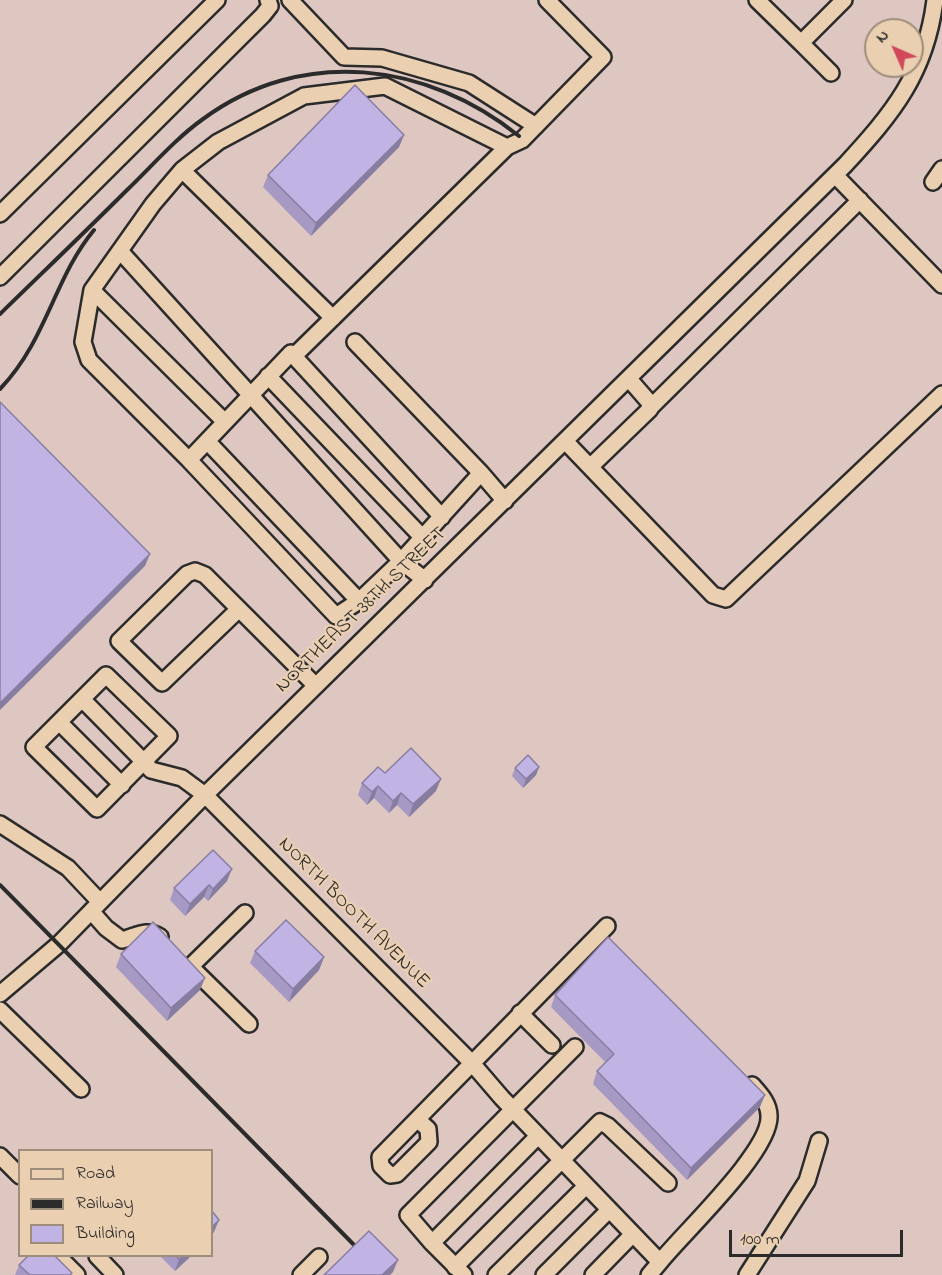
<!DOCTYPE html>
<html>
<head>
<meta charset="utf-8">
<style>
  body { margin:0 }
  #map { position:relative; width:942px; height:1275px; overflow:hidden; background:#eacfb1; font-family:"Indie Flower",sans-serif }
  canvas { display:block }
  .legend { position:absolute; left:18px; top:1149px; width:195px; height:108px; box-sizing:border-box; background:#eacfb1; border:2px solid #9e8d7b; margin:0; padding:8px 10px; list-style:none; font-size:18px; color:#2b2b2b }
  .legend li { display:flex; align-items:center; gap:12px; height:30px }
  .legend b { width:30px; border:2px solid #9e8d7b }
  .north { position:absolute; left:864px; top:18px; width:60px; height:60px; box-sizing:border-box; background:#eacfb1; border:2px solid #9e8d7b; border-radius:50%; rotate:315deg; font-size:16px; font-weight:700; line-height:24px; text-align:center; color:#2b2b2b }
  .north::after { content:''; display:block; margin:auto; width:21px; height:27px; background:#d1495b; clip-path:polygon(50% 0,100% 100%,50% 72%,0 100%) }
  .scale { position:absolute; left:729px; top:1230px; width:174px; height:27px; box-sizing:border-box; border:3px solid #2b2b2b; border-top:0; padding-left:8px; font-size:18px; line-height:21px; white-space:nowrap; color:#2b2b2b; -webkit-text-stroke:4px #eacfb1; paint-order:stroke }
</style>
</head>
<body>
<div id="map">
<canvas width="942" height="1275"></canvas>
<ul class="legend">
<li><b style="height:8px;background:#eacfb1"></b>Road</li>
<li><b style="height:8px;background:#2b2b2b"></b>Railway</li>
<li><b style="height:16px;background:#c1b3e4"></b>Building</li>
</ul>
<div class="north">N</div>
<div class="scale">100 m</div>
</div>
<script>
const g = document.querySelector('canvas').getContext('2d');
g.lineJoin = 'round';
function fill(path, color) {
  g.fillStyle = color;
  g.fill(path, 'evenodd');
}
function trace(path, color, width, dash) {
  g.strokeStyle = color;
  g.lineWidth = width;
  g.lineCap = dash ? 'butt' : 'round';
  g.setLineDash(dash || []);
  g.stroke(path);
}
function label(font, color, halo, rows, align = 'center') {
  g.font = font + ' "Indie Flower",sans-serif';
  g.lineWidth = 4.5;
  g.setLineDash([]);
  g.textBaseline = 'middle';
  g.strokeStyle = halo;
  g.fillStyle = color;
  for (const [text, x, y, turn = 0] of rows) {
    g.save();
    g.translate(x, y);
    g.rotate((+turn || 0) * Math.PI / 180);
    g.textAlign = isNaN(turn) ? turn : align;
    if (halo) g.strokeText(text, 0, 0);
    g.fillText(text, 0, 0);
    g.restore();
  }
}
fill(new Path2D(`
  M0,0h942v1275h-942zM876,30h36v36h-36zM20,1150h192v106h-192z`), '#dec7c0');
const minor = new Path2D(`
  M290,0l54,57 38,1 87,25 67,43
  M757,0l44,43 43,-43
  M801,43l30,30
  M182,170l36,-28 86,-46 81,-10 122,61
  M835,175l107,110
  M933,182l9,-13
  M0,214l217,-214
  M120,251l281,310 -42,40 -152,-160 84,-88 151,164
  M0,277l263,-262 7,-9 -2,-6
  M92,290l133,132
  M355,342l126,131
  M294,356l213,-209 15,-7 81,-83 -56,-57
  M268,376l155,162
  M650,408l210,-208
  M207,441l-18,19 147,156 23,-15
  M565,441l148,154 13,4 216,-205
  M189,460l-100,-100 -6,-18 9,-52 61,-86 29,-34 151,148
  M590,467l60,-58 -1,-7 -20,-23
  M425,580l-24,-19 80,-88 24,28
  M239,609l-77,74 -43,-42 68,-67 8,-3 10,4 111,111
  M82,699l24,-24 63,61 -72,73 -63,-62 48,-48 62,63 7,8 31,8 23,17 266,267 31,36 158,164 -11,13
  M59,722l63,63
  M0,824l68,44 32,34
  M91,911l15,17 16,12c15,-4 25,-12 38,-3
  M190,966l59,58
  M191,966l54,-53
  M0,994l59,-50 146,-149 640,-630c48,-52 81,-92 90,-165
  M0,1010l81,79
  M520,1013l32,32
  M418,1120l10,9 1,13 -32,32 -7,1 -9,-9 -1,-9 227,-231
  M0,1156l20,20
  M432,1243l-24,-28 167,-168
  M58,1256l19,19
  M97,1256l18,19
  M660,1262c24,-30 111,-111 109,-146 0,-13 -9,-22 -17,-31
  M455,1267l145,-145 8,4 60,57
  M301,1275l18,-18
  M464,1275l-32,-32 106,-107
  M496,1275l90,-89
  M544,1275l65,-65
  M593,1275l40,-41
  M747,1275l60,-94 12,-40`);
trace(minor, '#2b2b2b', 20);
trace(minor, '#eacfb1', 15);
trace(new Path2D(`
  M0,314c42,-41 85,-82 127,-124 25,-24 48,-51 76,-71 99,-73 224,-57 316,17
  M0,389c47,-49 54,-111 94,-159
  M0,885l358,364`), '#2b2b2b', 4);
fill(new Path2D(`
  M404,135l-5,12 -88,89 -48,-49 5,-12z
  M539,767l-3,8 -13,13 -11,-12 3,-8z
  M385,773l51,18 -27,26 -12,-12 -8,8 -15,-15 -7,7 -9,-10 4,-12z
  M227,881l-19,20 -4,-4 -19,19 -15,-16 4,-12z
  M255,951l69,6 -5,13 -30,32 -39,-39z
  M121,954l79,36 -33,31 -51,-54z
  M555,995l205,112 -73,73 -94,-96 4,-13 9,-8 -55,-56z
  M160,1256h31l-16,15z
  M19,1265l52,10h-56z`), '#a69ac4');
fill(new Path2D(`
  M404,135l-5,12 -88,89 5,-13z
  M150,554l-5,12 -145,144v-7z
  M539,767l-3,8 -13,13 3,-9z
  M441,779l-5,12 -27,26 4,-13z
  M378,786l-4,12 -7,7 5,-13z
  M401,793l-4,12 -8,8 4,-12z
  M232,869l-5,12 -19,20 5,-12z
  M209,885l-5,12 -19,19 5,-12z
  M324,957l-5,13 -30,32 4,-13z
  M205,978l-5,12 -33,31 4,-13z
  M765,1095l-5,12 -73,73 4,-12z
  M219,1220l-5,12 -2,3v-8z
  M183,1256h8l-16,15 4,-12z
  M398,1260l-5,12 -3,3h-8z`), '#877da0');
const building = new Path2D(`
  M355,85l49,50 -88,88 -48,-48z
  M0,402l150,152 -150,149z
  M411,748l30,31 -28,25 -12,-11 -8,8 -15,-15 -6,6 -10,-9 16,-16 7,6z
  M528,755l11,12 -13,12 -11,-11z
  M213,850l19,19 -19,20 -4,-4 -19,19 -16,-16z
  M286,920l38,37 -31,32 -38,-38z
  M153,922l52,56 -34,30 -50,-54z
  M608,937l157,158 -74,73 -94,-97 17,-17 -59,-59z
  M212,1211l7,9 -7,7z
  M369,1231l29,29 -16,15h-58z
  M28,1256h27l17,17 -2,2h-40l-11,-10z
  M176,1256h7l-4,3z`);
fill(building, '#c1b3e4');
trace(building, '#877da0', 1.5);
label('20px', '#2b2b2b', '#eacfb1', [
  ["NORTHEAST 38TH STREET",362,611,-44],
  ["NORTH BOOTH AVENUE",353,914,45]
]);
</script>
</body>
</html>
